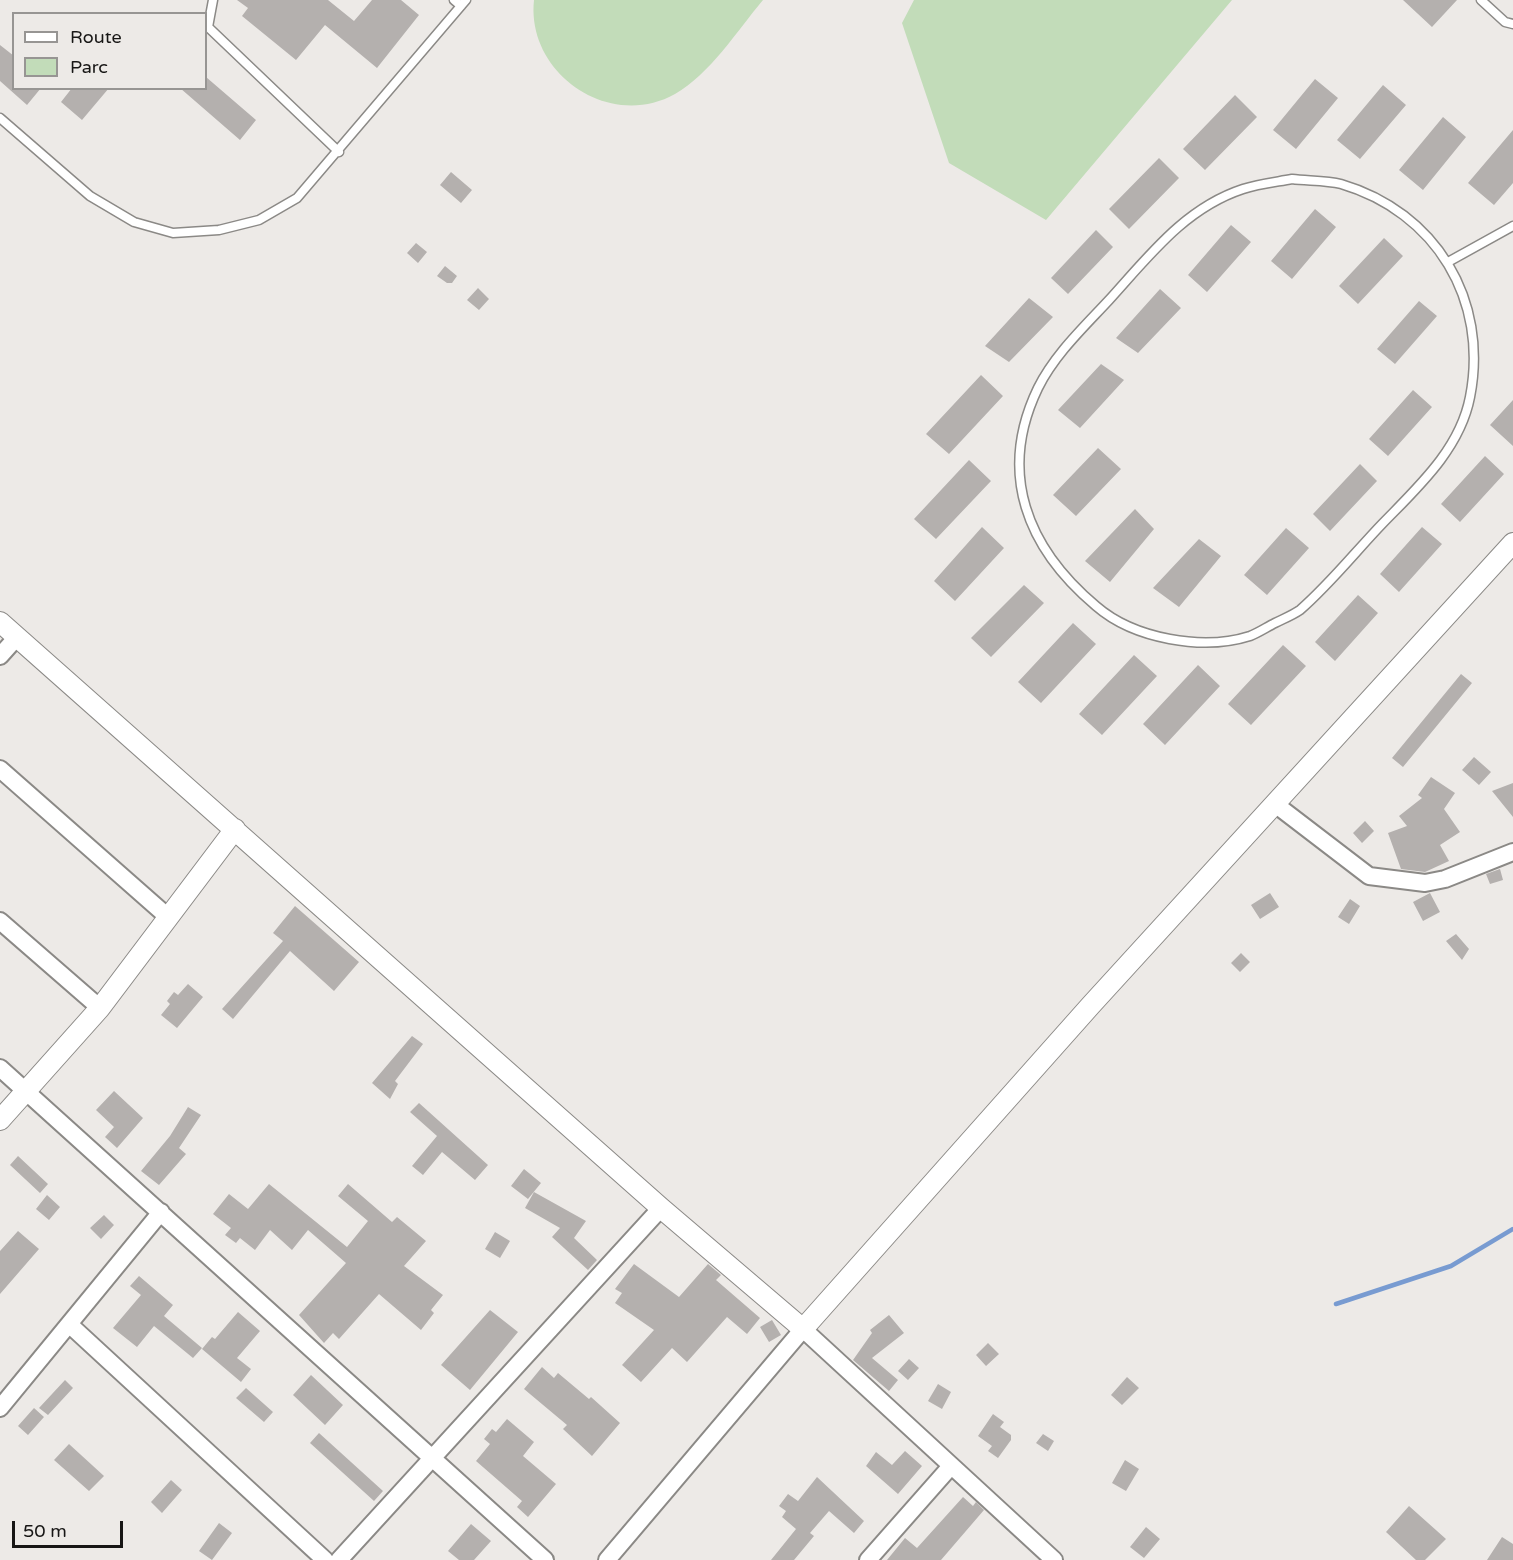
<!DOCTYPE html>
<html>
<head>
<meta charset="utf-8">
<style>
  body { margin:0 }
  #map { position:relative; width:1513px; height:1560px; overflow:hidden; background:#edeae7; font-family:"Varela Round",sans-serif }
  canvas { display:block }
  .legend { position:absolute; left:12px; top:12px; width:195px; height:78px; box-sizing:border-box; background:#edeae7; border:2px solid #979593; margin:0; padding:8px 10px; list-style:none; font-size:18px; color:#171615 }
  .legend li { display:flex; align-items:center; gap:12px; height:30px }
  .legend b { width:30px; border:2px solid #979593 }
  .scale { position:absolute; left:12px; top:1521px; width:111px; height:27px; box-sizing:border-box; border:3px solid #171615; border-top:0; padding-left:8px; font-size:18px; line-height:21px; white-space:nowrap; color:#171615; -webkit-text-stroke:4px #edeae7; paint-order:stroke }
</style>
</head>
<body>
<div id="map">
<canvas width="1513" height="1560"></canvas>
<ul class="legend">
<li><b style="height:8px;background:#fff"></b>Route</li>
<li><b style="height:16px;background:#c2dcb9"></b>Parc</li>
</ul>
<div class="scale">50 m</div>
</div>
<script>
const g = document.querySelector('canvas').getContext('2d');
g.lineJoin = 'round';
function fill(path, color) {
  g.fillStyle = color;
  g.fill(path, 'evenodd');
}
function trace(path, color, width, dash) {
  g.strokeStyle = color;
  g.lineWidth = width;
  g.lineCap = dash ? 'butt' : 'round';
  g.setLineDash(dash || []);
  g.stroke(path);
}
fill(new Path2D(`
  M534,0h229c-26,31 -53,74 -88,94 -66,37 -149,-21 -141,-94z
  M914,0h318l-186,220 -97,-57 -47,-140z`), '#c2dcb9');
trace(new Path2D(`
  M1336,1304l115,-38 62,-37`), '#789bd1', 4.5);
fill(new Path2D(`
  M237,0h91l26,21 18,-21h29l18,15 -42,53 -52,-43 -29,35 -54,-44 6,-8z
  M1403,0h54l-25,27z
  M0,45l14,11v32h27l-14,17 -27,-24z
  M206,77l50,43 -16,20 -60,-52h26z
  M1315,79l23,19 -42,51 -23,-19z
  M1383,85l23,20 -46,54 -23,-19z
  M72,88h37l-27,32 -21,-18z
  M1235,95l22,22 -52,53 -22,-21z
  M1443,117l23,20 -43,53 -24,-20z
  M1513,130v53l-19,22 -26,-22z
  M1159,158l20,20 -50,51 -20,-20z
  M451,172l21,18 -11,13 -21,-18z
  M1315,209l21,18 -44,52 -21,-18z
  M1231,225l20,17 -44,50 -19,-17z
  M1096,230l17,17 -45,47 -17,-16z
  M1384,238l19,18 -45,48 -19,-18z
  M416,243l11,9 -9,11 -11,-10z
  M445,266l12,10 -5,7h-5l-10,-7z
  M478,288l11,11 -10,11 -12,-10z
  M1160,289l21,19 -43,45 -22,-15z
  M1029,298l24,19 -44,45 -24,-16z
  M1419,301l18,15 -42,48 -18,-15z
  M1101,364l23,16 -44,48 -22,-18z
  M981,375l22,21 -54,58 -23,-20z
  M1413,390l19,17 -44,49 -19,-17z
  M1513,400v46l-23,-21z
  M1098,448l23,21 -45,47 -23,-21z
  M1485,456l19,18 -44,48 -19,-18z
  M969,460l22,21 -55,58 -22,-20z
  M1360,464l17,17 -47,50 -17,-17z
  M1135,509l19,20 -44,53 -25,-21z
  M982,527l22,21 -49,53 -21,-20z
  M1422,527l20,17 -43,48 -19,-18z
  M1286,528l23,20 -42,47 -23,-20z
  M1199,539l22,17 -42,51 -26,-19z
  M1024,585l20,18 -53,54 -20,-19z
  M1358,595l20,18 -43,48 -20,-19z
  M1073,623l23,21 -55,59 -23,-21z
  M1283,645l23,21 -55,59 -23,-21z
  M1134,655l23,21 -55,59 -23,-21z
  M1198,665l22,21 -55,59 -22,-21z
  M1461,674l11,9 -69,84 -11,-9z
  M1474,757l17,15 -12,13 -17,-15z
  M1431,777l24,16 -11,16 16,23 -20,13 9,16 -24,11 -24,-3 -13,-36 19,-7 -8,-10 23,-18 -4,-3z
  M1513,783v34l-21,-26z
  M1365,821l9,10 -12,12 -9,-10z
  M1500,869l3,11 -13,4 -4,-10z
  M1270,893l9,14 -19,12 -9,-14z
  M1430,893l10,19 -17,9 -10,-19z
  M1350,899l10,7 -11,18 -11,-7z
  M295,906l64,56 -25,29 -44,-40 -57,68 -11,-10 61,-68 -10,-8z
  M1456,934l13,15 -7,11 -16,-19z
  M1241,953l9,9 -10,10 -9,-9z
  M188,984l15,13 -26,31 -16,-13 9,-11 -3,-3 7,-9 4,3z
  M412,1036l11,8 -28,37 3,3 -8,15 -18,-16z
  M114,1091l29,27 -26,30 -12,-11 9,-10 -18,-17z
  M419,1103l69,62 -13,15 -33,-28 -19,23 -11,-9 25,-30 -27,-24z
  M188,1107l13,8 -22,33 7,6 -27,31 -18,-14 29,-35z
  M18,1156l30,28 -8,9 -30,-28z
  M524,1169l17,14 -13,16 -17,-13z
  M269,1184l78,63 21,-26 -30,-25 10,-12 44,38 5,-5 29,24 -22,25 39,29 -12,15 3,3 -13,17 -42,-36 -40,45 -6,-6 -9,10 -25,-28 47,-52 -38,-33 -16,20 -22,-20 -15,20 -15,-12 -4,5 -11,-8 6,-7 -18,-14 16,-20 19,15z
  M534,1192l52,29 -12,17 23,22 -9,10 -36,-33 8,-9 -35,-20z
  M47,1195l13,12 -11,13 -13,-11z
  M104,1215l10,10 -13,14 -11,-11z
  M18,1231l21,18 -39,45v-43z
  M495,1232l15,9 -10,17 -15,-9z
  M634,1264l45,33 29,-33 13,11 -5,5 44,38 -13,16 -20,-17 -40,45 -15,-14 -31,34 -19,-17 32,-35 -39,-27 7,-10 -7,-4z
  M139,1276l34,29 -9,11 38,32 -9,10 -39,-32 -17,21 -24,-19 28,-33 -11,-9z
  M490,1310l28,22 -48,58 -29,-25z
  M238,1312l22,19 -23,27 14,11 -10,13 -39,-33 10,-12 3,2z
  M889,1315l15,18 -32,25 26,22 -9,11 -36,-31 19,-27 -2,-3z
  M772,1320l9,15 -12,7 -9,-15z
  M988,1343l11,11 -13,12 -10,-11z
  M909,1359l10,9 -11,12 -10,-9z
  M542,1367l12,11 4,-5 31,26 2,-2 29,26 -28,33 -29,-27 4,-4 -43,-36z
  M311,1375l32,30 -18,20 -32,-30z
  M1127,1377l12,11 -17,17 -11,-10z
  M65,1380l8,8 -25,27 -9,-7z
  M938,1384l13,8 -9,17 -14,-8z
  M246,1388l27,24 -9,10 -28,-24z
  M34,1408l10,9 -16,18 -10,-9z
  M993,1414l11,8 -4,5 11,8v5l-13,18 -10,-7 4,-5 -14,-10z
  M507,1419l27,23 -11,14 33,28 -28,33 -11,-10 5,-6 -46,-40 14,-17 -6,-5 8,-10 4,3z
  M319,1433l64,58 -9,10 -64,-58z
  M1043,1434l11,7 -6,10 -12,-8z
  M69,1444l35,32 -15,15 -35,-31z
  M905,1451l17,15 -24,28 -32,-28 10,-14 16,13z
  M1125,1460l14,9 -13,22 -14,-8z
  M817,1477l47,44 -10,12 -25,-22 -19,22 4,3 -20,24h-23l25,-31 -14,-12 4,-6 -7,-5 9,-12 10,7z
  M171,1480l11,10 -20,23 -11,-11z
  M963,1497l10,9 3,-4 8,8 -43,50h-54l18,-22 12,10z
  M1409,1506l37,33 -21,21h-9l-30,-28z
  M219,1523l13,10 -20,27 -13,-9z
  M471,1524l20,17 -17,19h-15l-11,-9z
  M1146,1527l14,12 -16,19 -14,-11z
  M1502,1537l11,7v16h-26z`), '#b4b0ae');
const service = new Path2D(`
  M213,0l-5,27 131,125
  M454,0l7,6
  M1481,0l24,22 8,2
  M0,118l90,78 44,26 39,11 46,-3 40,-10 38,-22 169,-198
  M1292,179c15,2 34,1 49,5 95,28 148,116 129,213 -10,52 -52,90 -87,126 -27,28 -53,61 -83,87 -7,5 -17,9 -25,13 -8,4 -17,10 -25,13 -47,15 -116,3 -154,-30 -69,-58 -99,-133 -58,-218 17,-34 46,-61 71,-88 40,-44 76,-92 134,-111 15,-5 33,-7 49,-10z
  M1448,262l65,-36`);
const minor = new Path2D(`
  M0,656l17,-19
  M0,769l168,148
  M1275,804l94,72 56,7 20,-4 68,-27
  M0,921l100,87
  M0,1068l545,492
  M70,1325l255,235
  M0,1408l161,-196
  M339,1560l322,-352
  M607,1560l196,-231 251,231
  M868,1560l83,-94`);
const tertiary = new Path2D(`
  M0,622l661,586 142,121 288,-324 422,-462
  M0,1120l100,-112 135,-179`);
trace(service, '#8b8986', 11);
trace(minor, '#8b8986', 20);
trace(tertiary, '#8b8986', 22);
trace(service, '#fff', 8);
trace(minor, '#fff', 16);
trace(tertiary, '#fff', 20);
</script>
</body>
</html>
